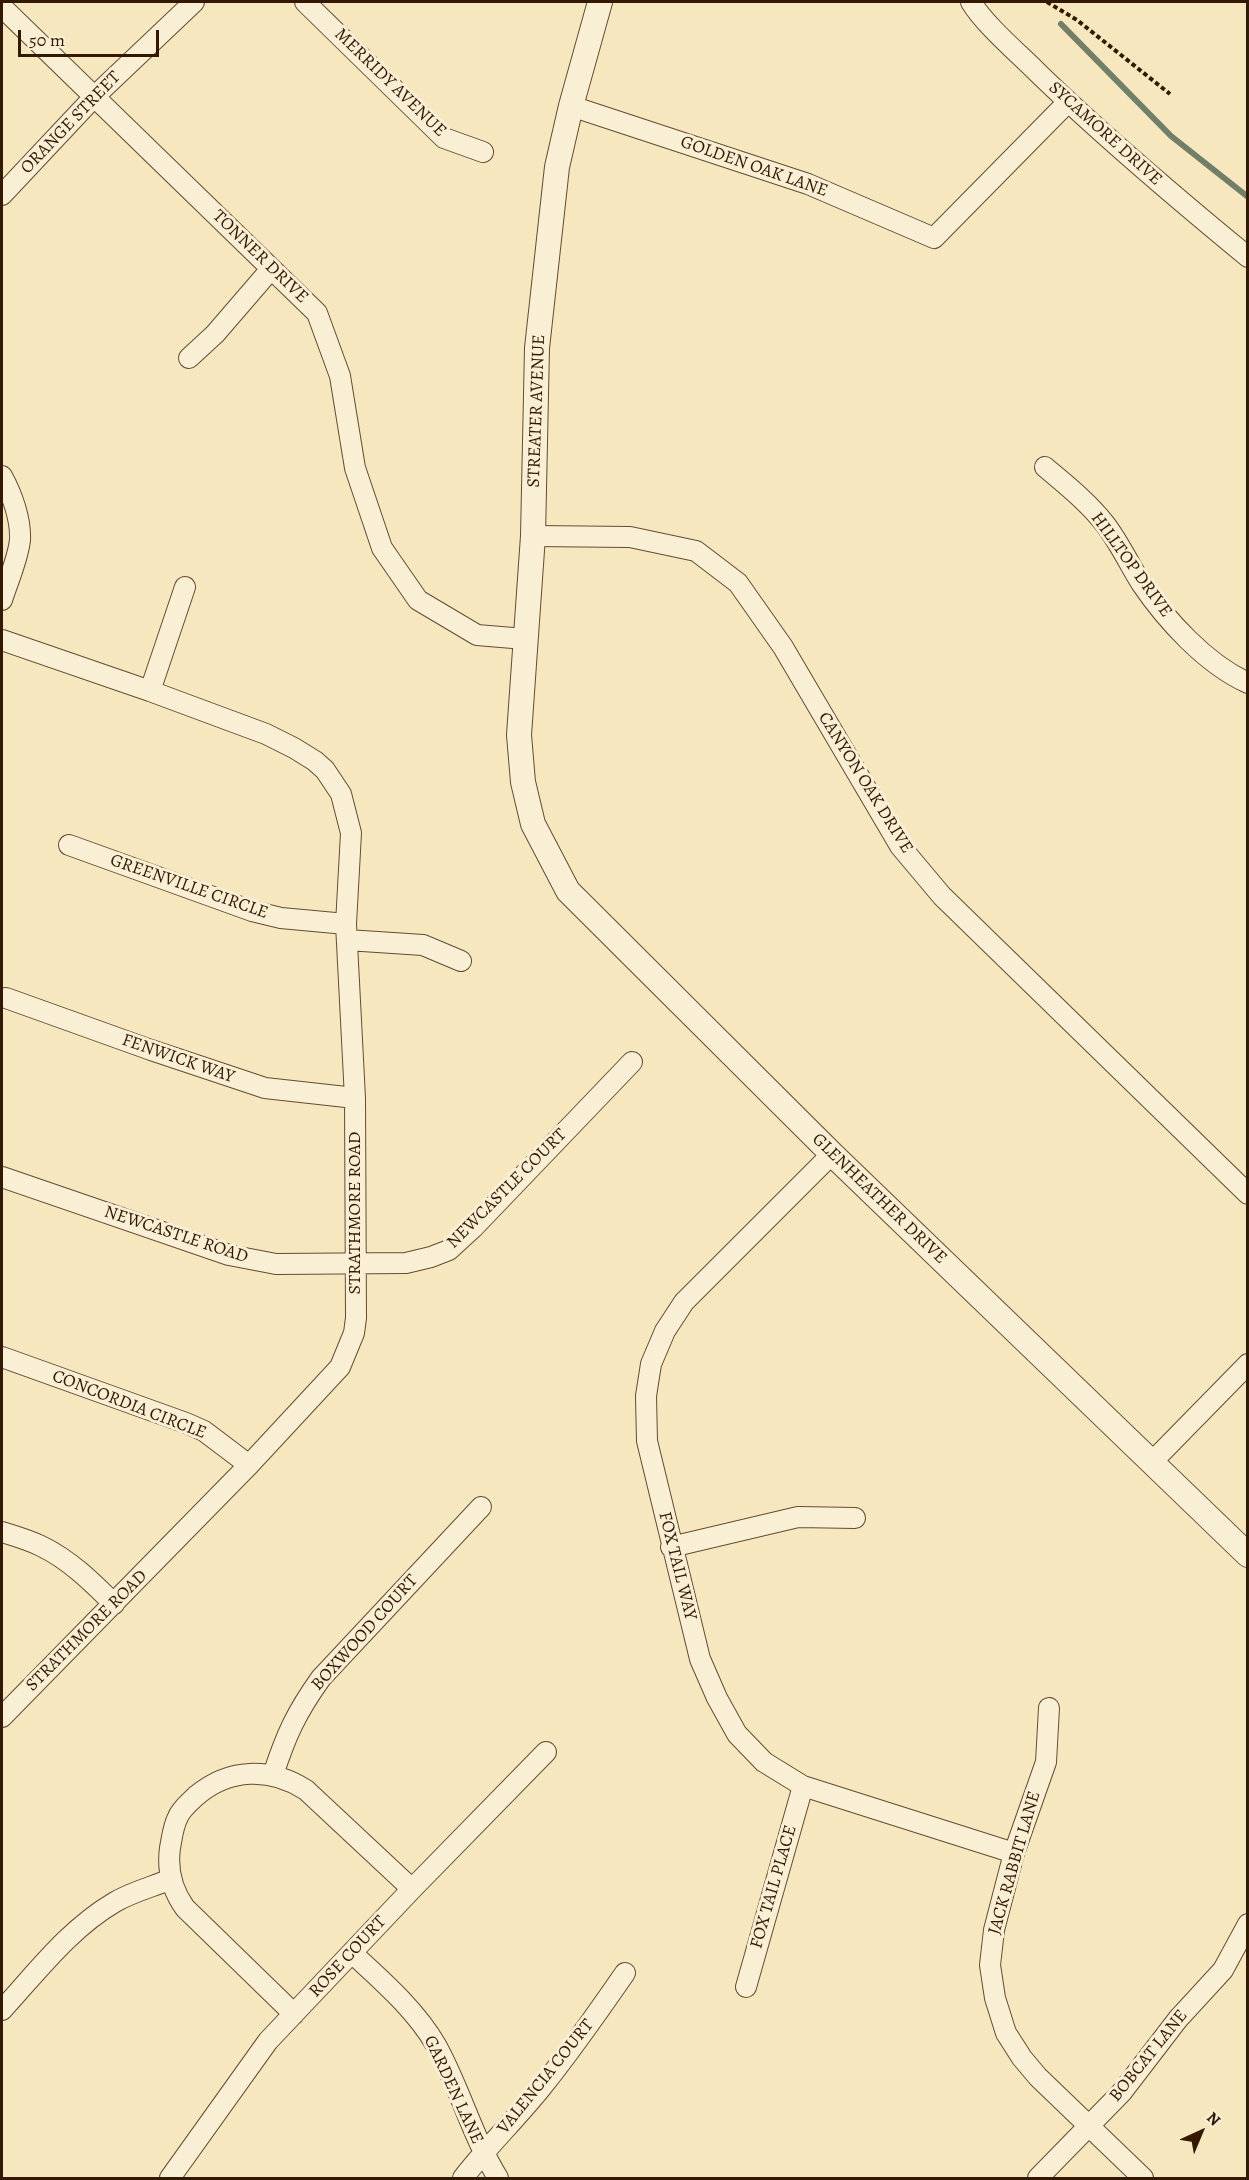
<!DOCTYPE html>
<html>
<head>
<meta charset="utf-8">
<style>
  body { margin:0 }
  #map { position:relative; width:1249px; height:2180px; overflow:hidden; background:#f6e7be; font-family:Alegreya,serif }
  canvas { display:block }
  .frame { position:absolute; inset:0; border:3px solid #331904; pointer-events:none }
  .north { position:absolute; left:1171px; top:2102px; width:60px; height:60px; -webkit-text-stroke:4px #f9efd5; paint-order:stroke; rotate:44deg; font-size:16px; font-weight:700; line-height:24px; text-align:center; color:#331904 }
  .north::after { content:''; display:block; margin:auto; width:21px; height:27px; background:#331904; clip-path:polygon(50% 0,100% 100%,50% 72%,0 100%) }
  .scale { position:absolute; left:18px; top:30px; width:141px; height:27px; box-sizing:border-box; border:3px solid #331904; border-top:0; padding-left:8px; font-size:18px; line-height:21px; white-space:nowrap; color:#331904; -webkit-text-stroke:4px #f9efd5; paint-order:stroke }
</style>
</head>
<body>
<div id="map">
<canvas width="1249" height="2180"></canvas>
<div class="frame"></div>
<div class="north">N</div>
<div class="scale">50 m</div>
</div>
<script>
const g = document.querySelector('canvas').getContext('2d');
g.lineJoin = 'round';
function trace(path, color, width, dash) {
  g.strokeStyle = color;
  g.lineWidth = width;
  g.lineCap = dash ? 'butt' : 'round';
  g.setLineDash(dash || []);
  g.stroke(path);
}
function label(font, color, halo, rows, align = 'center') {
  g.font = font + ' Alegreya,serif';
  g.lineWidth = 6;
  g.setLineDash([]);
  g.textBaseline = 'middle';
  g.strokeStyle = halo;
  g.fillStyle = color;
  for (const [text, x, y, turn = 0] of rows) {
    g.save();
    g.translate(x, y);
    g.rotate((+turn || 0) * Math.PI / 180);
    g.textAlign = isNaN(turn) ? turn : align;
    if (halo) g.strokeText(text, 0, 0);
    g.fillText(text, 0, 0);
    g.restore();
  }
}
trace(new Path2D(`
  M1061,24l110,112 77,61`), '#737e69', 6);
const minor = new Path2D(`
  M305,2l139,136 39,14
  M971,2c14,23 46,50 66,70 67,65 138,125 211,185
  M2,7l315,306 23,63 15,92 27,80 36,52 59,35 48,4
  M571,106l237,78 126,54 134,-136
  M2,195l92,-98 100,-95
  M189,358l26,-24 56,-65
  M1045,467c21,18 43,35 60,57 14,18 24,40 36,59 25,37 65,81 107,100
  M2,476c10,18 19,43 18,64 -2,19 -12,41 -18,60
  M533,536l97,1 66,14 42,32 45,64 117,199 42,50 306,298
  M2,640l148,51 116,43 28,14 21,13 10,9 16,24 10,39 -5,91 9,174 1,220 -2,15 -14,34 -91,98 -247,252
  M150,691l35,-104
  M69,845l183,66 29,7 65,6
  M347,940l76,5 38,16
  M6,998l145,52 114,38 90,10
  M832,1154l-148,148 -19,29 -14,33 -5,32 1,45 53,218 17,39 20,36 27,28 39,24 211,67
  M2,1177l227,78 47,9 130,-1 25,-6 18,-7 24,-22 159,-166
  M2,1357l184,66 18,8 45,34
  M1152,1462l96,-98
  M2,1532c13,4 27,8 39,14 29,14 51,36 73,58
  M671,1547l127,-30 57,1
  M1049,1708l-3,54 -32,91 -20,77 -4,35 5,33 11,35 16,25 16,19 105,101
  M273,1775c13,-40 23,-62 48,-97l160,-171
  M352,1953c30,28 63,56 84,92 24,43 36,91 62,133
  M746,1987l57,-201
  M2,2010c35,-38 67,-81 113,-108 17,-10 37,-15 56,-23
  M294,2014l-109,-106c-13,-18 -18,-38 -15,-60 2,-10 3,-22 8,-31 3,-8 12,-15 18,-21 33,-28 74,-29 110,-6l106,99
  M170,2178l98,-137 144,-152 134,-137
  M463,2178c24,-31 53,-59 78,-90 30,-37 57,-76 84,-115
  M1038,2178l84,-86 56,-73 45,-49 25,-46`);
const tertiary = new Path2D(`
  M600,2l-29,104 -14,61 -20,181 -4,188 -14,199 4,47 10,42 35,67 264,263 416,401`);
trace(minor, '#644c32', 22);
trace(tertiary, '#644c32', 26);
trace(new Path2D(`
  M1047,2l30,18 93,74`), '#331904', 4, [4.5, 3]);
trace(minor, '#f9efd5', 20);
trace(tertiary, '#f9efd5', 24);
label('18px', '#331904', '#f9efd5', [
  ["MERRIDY AVENUE",390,83,44],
  ["ORANGE STREET",71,123,-46],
  ["SYCAMORE DRIVE",1105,134,42],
  ["GOLDEN OAK LANE",754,167,19],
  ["TONNER DRIVE",260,257,44],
  ["STREATER AVENUE",537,411,-88],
  ["HILLTOP DRIVE",1131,565,54],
  ["CANYON OAK DRIVE",865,783,58],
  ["GREENVILLE CIRCLE",189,887,19],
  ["FENWICK WAY",178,1059,19],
  ["NEWCASTLE COURT",507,1189,-45],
  ["GLENHEATHER DRIVE",879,1199,44],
  ["STRATHMORE ROAD",356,1213,-90],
  ["NEWCASTLE ROAD",176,1235,18],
  ["CONCORDIA CIRCLE",129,1405,21],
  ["FOX TAIL WAY",677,1566,76],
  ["STRATHMORE ROAD",87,1631,-45],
  ["BOXWOOD COURT",365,1633,-48],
  ["JACK RABBIT LANE",1015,1863,-74],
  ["FOX TAIL PLACE",774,1887,-74],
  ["ROSE COURT",348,1957,-47],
  ["BOBCAT LANE",1149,2056,-51],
  ["VALENCIA COURT",546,2077,-51],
  ["GARDEN LANE",453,2090,65]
]);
</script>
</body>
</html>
